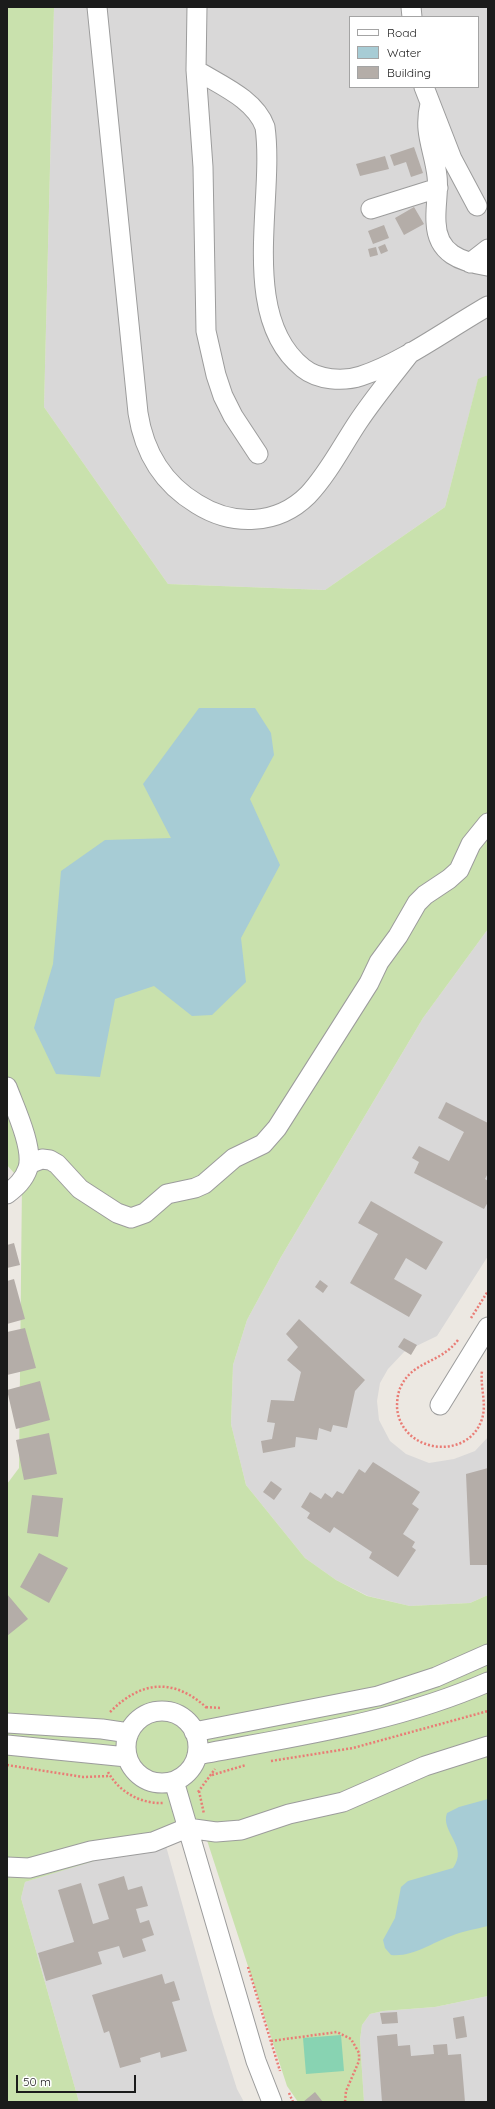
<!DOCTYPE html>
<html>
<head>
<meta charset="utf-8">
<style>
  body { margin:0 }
  #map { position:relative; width:495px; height:2109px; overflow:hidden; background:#ece8e2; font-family:Quicksand,sans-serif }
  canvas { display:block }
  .frame { position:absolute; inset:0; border:8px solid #1b1b1b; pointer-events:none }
  .legend { position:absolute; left:349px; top:16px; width:130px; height:72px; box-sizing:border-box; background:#fff; border:1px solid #a4a4a4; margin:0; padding:5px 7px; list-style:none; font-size:12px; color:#1b1b1b }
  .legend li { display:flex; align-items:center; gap:8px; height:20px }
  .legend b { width:20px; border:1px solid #a4a4a4 }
  .scale { position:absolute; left:16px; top:2075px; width:120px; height:18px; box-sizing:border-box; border:2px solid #1b1b1b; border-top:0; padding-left:5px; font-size:12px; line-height:14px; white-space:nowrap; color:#1b1b1b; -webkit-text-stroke:3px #fff; paint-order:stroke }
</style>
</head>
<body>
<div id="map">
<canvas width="495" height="2109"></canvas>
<div class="frame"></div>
<ul class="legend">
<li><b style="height:5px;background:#fff"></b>Road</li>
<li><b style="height:11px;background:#a7ccd5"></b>Water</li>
<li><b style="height:11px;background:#b4ada8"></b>Building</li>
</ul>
<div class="scale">50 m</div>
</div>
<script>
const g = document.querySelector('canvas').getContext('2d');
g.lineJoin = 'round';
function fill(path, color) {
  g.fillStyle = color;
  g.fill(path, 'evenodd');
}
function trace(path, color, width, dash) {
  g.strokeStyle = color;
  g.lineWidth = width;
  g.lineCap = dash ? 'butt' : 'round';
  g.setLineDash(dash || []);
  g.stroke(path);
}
fill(new Path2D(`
  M54,7h434v368l-10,5 -33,127 -120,83 -157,-6 -124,-177zM350,17h128v70h-128z
  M488,929v327l-51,80 -33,16 -16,17 -8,14 -3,18 2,19 11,21 16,13 23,9 25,-4 21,-8 13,-14v158l-18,8 -60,3 -42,-10 -32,-16 -31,-22 -59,-73 -15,-61 2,-59 14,-45 34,-63 142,-239z
  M164,1839l49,175 24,75 7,13h-165l-58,-204 4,-16z
  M488,1996v106h-124l-4,-62 2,-15 8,-11 13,-3 52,-4z`), '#d9d8d8');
fill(new Path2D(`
  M7,7h47l-10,400 124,177 157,6 120,-83 33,-128 10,-4v554l-65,89 -142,239 -34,63 -14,45 -2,59 15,61 59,73 31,22 31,16 43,10 60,-3 18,-8v401l-53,11 -52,4 -13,3 -8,11 -2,15 4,62h-66l-11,-16 -84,-258 -178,54 -4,16 58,204h-72v-618l12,-16 3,-286 -15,-17z`), '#c9e1ad');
fill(new Path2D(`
  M341,2035l3,36 -38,3 -3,-36z`), '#88d3b2');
fill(new Path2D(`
  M199,708h56l16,25 3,22 -24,44 30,66 -39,73 5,44 -34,33 -20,1 -38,-30 -39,13 -15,78 -44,-3 -22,-46 19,-64 8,-93 44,-31 66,-2 -28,-54z
  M488,1799v127c-12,3 -25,5 -37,10 -20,7 -37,21 -60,19l-6,-7 -2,-8 12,-22 6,-31 7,-6 45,-13c16,-22 -13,-36 -6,-55l12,-6z`), '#a7ccd5');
fill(new Path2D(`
  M414,147l9,26 -12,4 -5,-15 -12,4 -4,-11z
  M385,156l4,13 -29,7 -4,-12z
  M414,207l10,17 -20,11 -9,-17z
  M384,225l5,13 -16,6 -5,-13z
  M385,244l3,7 -7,3 -3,-7z
  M376,247l2,8 -8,2 -2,-8z
  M446,1102l42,21v50l-3,6 3,2v21l-4,7 -70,-36 5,-11 -7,-4 7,-12 30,15 15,-29 -26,-14z
  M371,1201l72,41 -17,28 -20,-12 -12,21 28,16 -13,22 -59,-34 28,-49 -20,-11z
  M14,1243l6,22 -13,3v-23z
  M14,1279l11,40 -18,5v-43z
  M320,1280l8,6 -5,7 -8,-6z
  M299,1319l66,61 -10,11 -8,37 -14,-3 -2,7 -12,-4 -2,12 -21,-3 -1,10 -32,6 -2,-12 11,-2 3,-16 -8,-1 4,-22 23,1 7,-29 -14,-12 11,-13 -12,-13z
  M25,1328l11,40 -29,7v-43z
  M404,1338l13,7 -6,10 -13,-8z
  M40,1381l10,39 -34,9 -9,-39z
  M49,1433l8,41 -33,6 -8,-40z
  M373,1462l47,30 -8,12 7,5 -16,25 12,8 -3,5 4,3 -18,27 -29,-19 3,-6 -38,-25 -4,6 -23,-15 3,-5 -9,-6 9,-15 11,7 4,-6 7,5 5,-7 6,3 16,-25 6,4z
  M488,1468v97h-18l-4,-91z
  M271,1481l11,8 -8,11 -11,-8z
  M32,1495l31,3 -5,39 -31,-4z
  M39,1553l29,15 -19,35 -29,-16z
  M7,1594l21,25 -21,17z
  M124,1876l4,14 14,-4 6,20 -12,3 4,14 9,-3 5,15 -12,4 4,12 -23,7 -4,-12 -21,6 4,12 -56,17 -8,-28 36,-11 -16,-52 23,-7 12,41 16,-5 -11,-35z
  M162,1974l3,10 9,-3 6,19 -8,2 15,49 -26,7 -1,-6 -20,6 1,4 -21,6 -11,-37 -5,2 -12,-38z
  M397,2012l1,11 -16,1 -2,-11z
  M464,2016l3,21 -11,2 -3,-21z
  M397,2034l1,12 12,-1 1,11 23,-2 -1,-9 14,-1 1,11 13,-1 4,48h-83l-5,-66z
  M315,2092l8,10h-20z`), '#b4ada8');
const minor = new Path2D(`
  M97,7l41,406c6,39 24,70 59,91 35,22 80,22 111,-9 20,-21 34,-49 50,-73 16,-24 35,-47 53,-70
  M197,7l-1,63 7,97 3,164 10,44 7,21 10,20 25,38
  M411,7l1,10
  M196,70c24,15 59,29 69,57 10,72 -27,189 38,241 15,12 40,14 58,8 41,-13 88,-48 127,-70
  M424,87l28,72 25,47
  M430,104c-7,29 4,45 7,72 2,15 -2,30 -1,46 1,32 25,40 52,44
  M371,209l67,-21
  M470,263l18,-14
  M7,1087c7,19 27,61 21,81 -4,12 -12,19 -21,26
  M29,1164l13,-5 8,1 7,4 23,25 37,24 14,5 14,-5 22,-19 28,-6 9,-4 30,-26 29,-14 14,-16 92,-145 10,-21 19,-26 19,-33 8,-8 24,-16 10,-9 12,-26 17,-21
  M440,1405l48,-78
  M126 1747a36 36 0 1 1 72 0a36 36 0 1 1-72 0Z
  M7,1723l95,6 27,4
  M194,1732l184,-36 58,-19 52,-23
  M7,1745l120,12
  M197,1755c100,-19 197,-32 291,-73
  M174,1781l82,280 16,41
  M7,1867l22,1 62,-17 62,-9 34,-14 29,4 25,-2 48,-16 54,-12 82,-36 63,-20`);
trace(minor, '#9c9c9c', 21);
trace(new Path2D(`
  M471,1318l17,-27
  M458,1340c-18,24 -44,20 -57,46 -3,6 -4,14 -4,21 3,46 71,55 85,12 5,-16 -2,-31 0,-48
  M206,1707l14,1
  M110,1712c31,-31 63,-35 97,-4
  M271,1761l82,-13 135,-37
  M7,1765l76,12 27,-1
  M108,1772c11,20 33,32 55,31
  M212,1775l34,-10
  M199,1791l5,23
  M198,1792l17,-23
  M248,1967l32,104
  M271,2041l66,-9 14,7 8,14v8l-13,30 -1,11
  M289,2093l4,9`), '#e97c75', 2.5, [2, 2]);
trace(minor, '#fff', 19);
</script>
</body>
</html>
